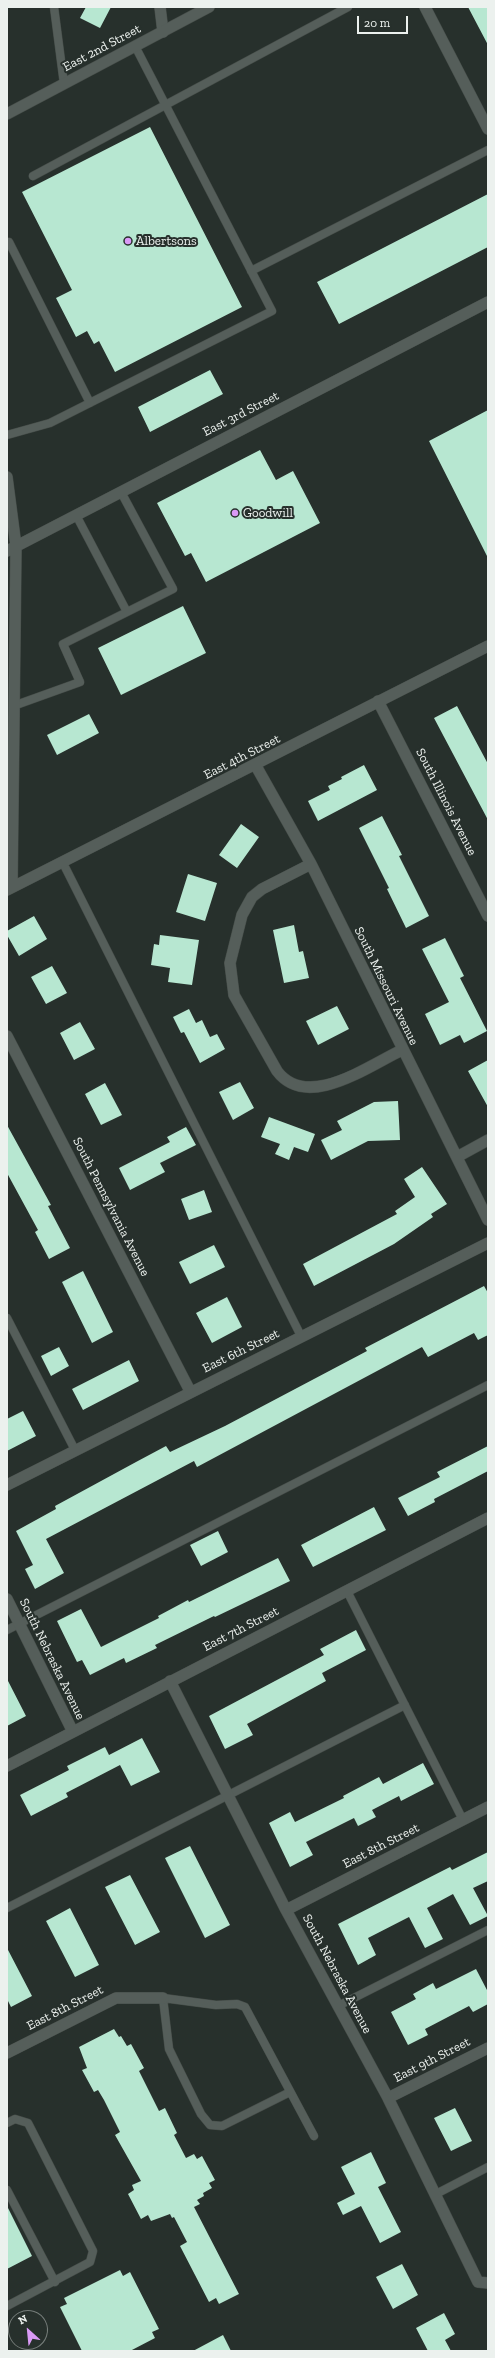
<!DOCTYPE html>
<html>
<head>
<meta charset="utf-8">
<style>
  body { margin:0 }
  #map { position:relative; width:495px; height:2358px; overflow:hidden; background:#27302c; font-family:"Zilla Slab",serif }
  canvas { display:block }
  .frame { position:absolute; inset:0; border:8px solid #ecf1ee; pointer-events:none }
  .north { position:absolute; left:8px; top:2310px; width:40px; height:40px; box-sizing:border-box; background:#27302c; border:1px solid #767d7a; border-radius:50%; rotate:333deg; font-size:11px; font-weight:700; line-height:16px; text-align:center; color:#ecf1ee }
  .north::after { content:''; display:block; margin:auto; width:14px; height:18px; background:#da9af6; clip-path:polygon(50% 0,100% 100%,50% 72%,0 100%) }
  .scale { position:absolute; left:357px; top:16px; width:51px; height:18px; box-sizing:border-box; border:2px solid #ecf1ee; border-top:0; padding-left:5px; font-size:12px; line-height:14px; white-space:nowrap; color:#ecf1ee; -webkit-text-stroke:3px #27302c; paint-order:stroke }
</style>
</head>
<body>
<div id="map">
<canvas width="495" height="2358"></canvas>
<div class="frame"></div>
<div class="north">N</div>
<div class="scale">20 m</div>
</div>
<script>
const g = document.querySelector('canvas').getContext('2d');
g.lineJoin = 'round';
function fill(path, color) {
  g.fillStyle = color;
  g.fill(path, 'evenodd');
}
function trace(path, color, width, dash) {
  g.strokeStyle = color;
  g.lineWidth = width;
  g.lineCap = dash ? 'butt' : 'round';
  g.setLineDash(dash || []);
  g.stroke(path);
}
function label(font, color, halo, rows, align = 'center') {
  g.font = font + ' "Zilla Slab",serif';
  g.lineWidth = 4;
  g.setLineDash([]);
  g.textBaseline = 'middle';
  g.strokeStyle = halo;
  g.fillStyle = color;
  for (const [text, x, y, turn = 0] of rows) {
    g.save();
    g.translate(x, y);
    g.rotate((+turn || 0) * Math.PI / 180);
    g.textAlign = isNaN(turn) ? turn : align;
    if (halo) g.strokeText(text, 0, 0);
    g.fillText(text, 0, 0);
    g.restore();
  }
}
fill(new Path2D(`
  M86,7h25l-11,21 -20,-10z
  M468,7h20v38z
  M150,127l92,180 -127,65 -16,-31 -5,3 -7,-13 -11,6 -20,-39 16,-8 -50,-98z
  M488,194v53l-149,77 -22,-42z
  M210,370l13,24 -73,38 -12,-25z
  M488,410v148l-59,-117z
  M260,450l16,30 17,-9 27,52 -114,59 -15,-29 -6,3 -28,-53z
  M183,606l23,47 -85,42 -23,-47z
  M457,706l31,58v56l-54,-102z
  M89,714l10,19 -42,22 -10,-20z
  M364,765l13,25 -59,31 -10,-20 22,-11 -2,-4 14,-7 -1,-2z
  M382,816l20,39 -3,1 30,60 -23,12 -19,-39 2,-1 -30,-60z
  M241,824l18,13 -22,31 -18,-13z
  M188,874l29,9 -12,38 -29,-9z
  M34,916l13,23 -28,17 -12,-21v-4z
  M294,925l5,27 4,-1 6,27 -25,5 -11,-53z
  M160,935l39,5 -7,45 -24,-3 2,-14 -19,-3 3,-21 5,1z
  M445,938l19,38 -4,2 27,53 -23,12 -4,-8 -20,10 -15,-31 24,-12 -27,-53z
  M52,966l15,27 -21,11 -15,-27z
  M337,1006l12,23 -31,16 -12,-24z
  M189,1009l7,14 6,-3 8,17 7,-3 8,15 -25,14 -16,-31 -3,1 -8,-16z
  M80,1022l15,27 -21,11 -14,-27z
  M488,1060v47l-20,-36z
  M240,1082l14,26 -21,12 -14,-28z
  M105,1083l17,32 -21,10 -16,-31z
  M398,1101l2,39 -32,1 -37,19 -10,-20 21,-10 -5,-9 37,-19z
  M269,1117l46,17 -7,18 -14,-5 -5,13 -14,-6 5,-10 -19,-7z
  M7,1125l44,80 -3,1 22,42 -21,11 -14,-27 3,-2 -31,-57z
  M186,1127l10,18 -36,18 5,9 -35,18 -11,-22 51,-26 -3,-5z
  M422,1167l25,37 -16,10 2,3 -39,27 -80,42 -11,-22 94,-50 -2,-3 20,-14 -11,-18z
  M204,1190l8,22 -23,8 -8,-21z
  M214,1245l11,22 -35,17 -11,-22z
  M83,1271l30,61 -21,11 -30,-61z
  M484,1286l4,7v42l-10,5 -4,-7 -46,24 -6,-10 -225,120 -3,-6 -148,78 18,34 -29,16 -10,-20 8,-4 -17,-34 40,-22 -1,-3 81,-44 30,-16 4,6 55,-26 142,-75 -2,-3z
  M227,1297l15,30 -30,16 -16,-30z
  M59,1347l10,19 -18,10 -10,-20z
  M129,1360l10,21 -56,29 -11,-21z
  M23,1411l13,25 -29,15v-32z
  M488,1446v25l-54,28 1,3 -27,14 -10,-18 42,-21 -3,-5z
  M374,1507l12,23 -73,37 -12,-22z
  M218,1531l10,21 -27,14 -11,-21z
  M278,1558l12,23 -75,36 -1,-1 -59,29 2,3 -31,15 -2,-5 -34,17 -8,-15 -5,2 -20,-41 24,-12 20,38 58,-29 -1,-2 30,-16 1,2z
  M356,1630l10,20 -44,23 4,8 -79,43 6,11 -28,14 -16,-33 115,-61 -4,-6z
  M7,1679l19,37 -19,10z
  M142,1738l18,34 -29,14 -11,-21 -54,28 2,4 -37,19 -11,-21 49,-25 -2,-4 38,-19 4,8z
  M423,1763l11,21 -33,17 -2,-5 -27,14 4,7 -18,9 -4,-8 -48,24 7,13 -23,12 -21,-44 21,-11 5,10 49,-24 -1,-2 36,-19 4,7z
  M190,1846l40,79 -25,13 -40,-80z
  M488,1852v29l-15,7 15,28 -18,9 -17,-31 -26,14 16,31 -18,9 -16,-31 -41,21 8,17 -18,10 -20,-41 112,-57 2,3z
  M130,1875l30,57 -25,13 -30,-58z
  M70,1908l29,57 -24,12 -29,-56z
  M7,1948l25,48 -21,11 -4,-8z
  M476,1969l12,23v12l-15,8 -4,-6 -44,23 3,6 -20,10 -17,-33 25,-13 -3,-5 20,-11 3,6z
  M114,2029l5,8 2,-1 6,10 4,-2 13,24 -5,3 20,40 6,-3 12,25 -3,2 12,23 8,-4 3,5 5,-3 13,24 -6,3 3,5 -9,5 1,3 -7,4 3,4 -6,3 45,87 -20,10 -3,-6 -7,4 -29,-56 7,-4 -13,-25 -2,1 -2,-4 -19,7 -3,-6 -7,4 -13,-25 6,-4 -2,-5 9,-4 -26,-46 5,-3 -16,-32 -6,-10 -4,2 -12,-22 5,-2 -8,-21z
  M455,2108l17,33 -21,10 -17,-33z
  M371,2152l15,31 -8,4 23,45 -21,11 -19,-37 -18,9 -6,-12 18,-9 -14,-27z
  M7,2206l25,50 -25,13z
  M402,2264l16,31 -25,14 -17,-32z
  M120,2270l3,6 7,-4 29,57 -7,3 3,6 -25,13h-48l-22,-44 7,-3 -3,-6z
  M444,2313l11,21 -10,6 6,11h-23l-12,-23z
  M223,2335l8,16h-38z`), '#b7e7d1');
const service = new Path2D(`
  M54,7l10,77
  M33,176l315,-169
  M7,242h2l81,161
  M251,271l237,-121
  M7,435l43,-12 222,-112 -137,-265
  M76,515l51,97 46,-23 -52,-97
  M16,705l64,-23 -17,-38 64,-32
  M63,863l238,473
  M7,1318l68,132
  M347,1591l116,229
  M7,1630l481,-245
  M7,1908l398,-203
  M338,2006l150,-76
  M290,2092l-68,34 -12,-1 -9,-11 -32,-65 -6,-51 53,7 21,-1 8,3 69,129
  M7,2123l8,-4 13,4 65,128 -3,11 -83,44
  M7,2190l48,92
  M436,2194l52,-27`);
const minor = new Path2D(`
  M160,7l3,25
  M425,7l63,122
  M7,477l9,69 -4,341
  M7,551l481,-249
  M378,701l110,215
  M256,766l55,98 177,356
  M311,864l-49,25 -10,8 -10,18 -12,48 4,32 43,76c30,40 91,-5 125,-21
  M7,890l481,-244
  M7,1036l183,355
  M457,1157l31,-17
  M7,1485l481,-242
  M7,1599l66,133
  M170,1681l116,229 102,188 90,184 10,1
  M7,1766l481,-248
  M286,1910l202,-103
  M7,2053l109,-55h47
  M388,2098l100,-50`);
const secondary = new Path2D(`
  M7,114l202,-107`);
trace(service, '#454c48', 9);
trace(minor, '#454c48', 12);
trace(secondary, '#454c48', 12);
trace(service, '#555e5a', 8);
trace(minor, '#555e5a', 11);
trace(secondary, '#555e5a', 11);
for (const [x, y, r, color] of [
  [128,241,4,"#da9af6"],
  [235,513,4,"#da9af6"]
]) {
  const dot = new Path2D();
  dot.arc(x, y, r, 0, 2 * Math.PI);
  g.fillStyle = color;
  g.fill(dot);
  trace(dot, '#27302c', 1.5);
}
label('13px', '#ecf1ee', '#27302c', [
  ["East 2nd Street",102,48,-28],
  ["East 3rd Street",241,414,-27],
  ["East 4th Street",242,757,-27],
  ["South Illinois Avenue",446,802,63],
  ["South Missouri Avenue",386,986,64],
  ["South Pennsylvania Avenue",111,1207,63],
  ["East 6th Street",241,1351,-26],
  ["East 7th Street",241,1629,-27],
  ["South Nebraska Avenue",52,1659,64],
  ["East 8th Street",381,1846,-27],
  ["South Nebraska Avenue",337,1974,62],
  ["East 8th Street",65,2008,-27],
  ["East 9th Street",432,2060,-27]
]);
label('13px', '#ecf1ee', '#27302c', [
  ["Albertsons",136,241],
  ["Goodwill",243,513]
], 'left');
</script>
</body>
</html>
